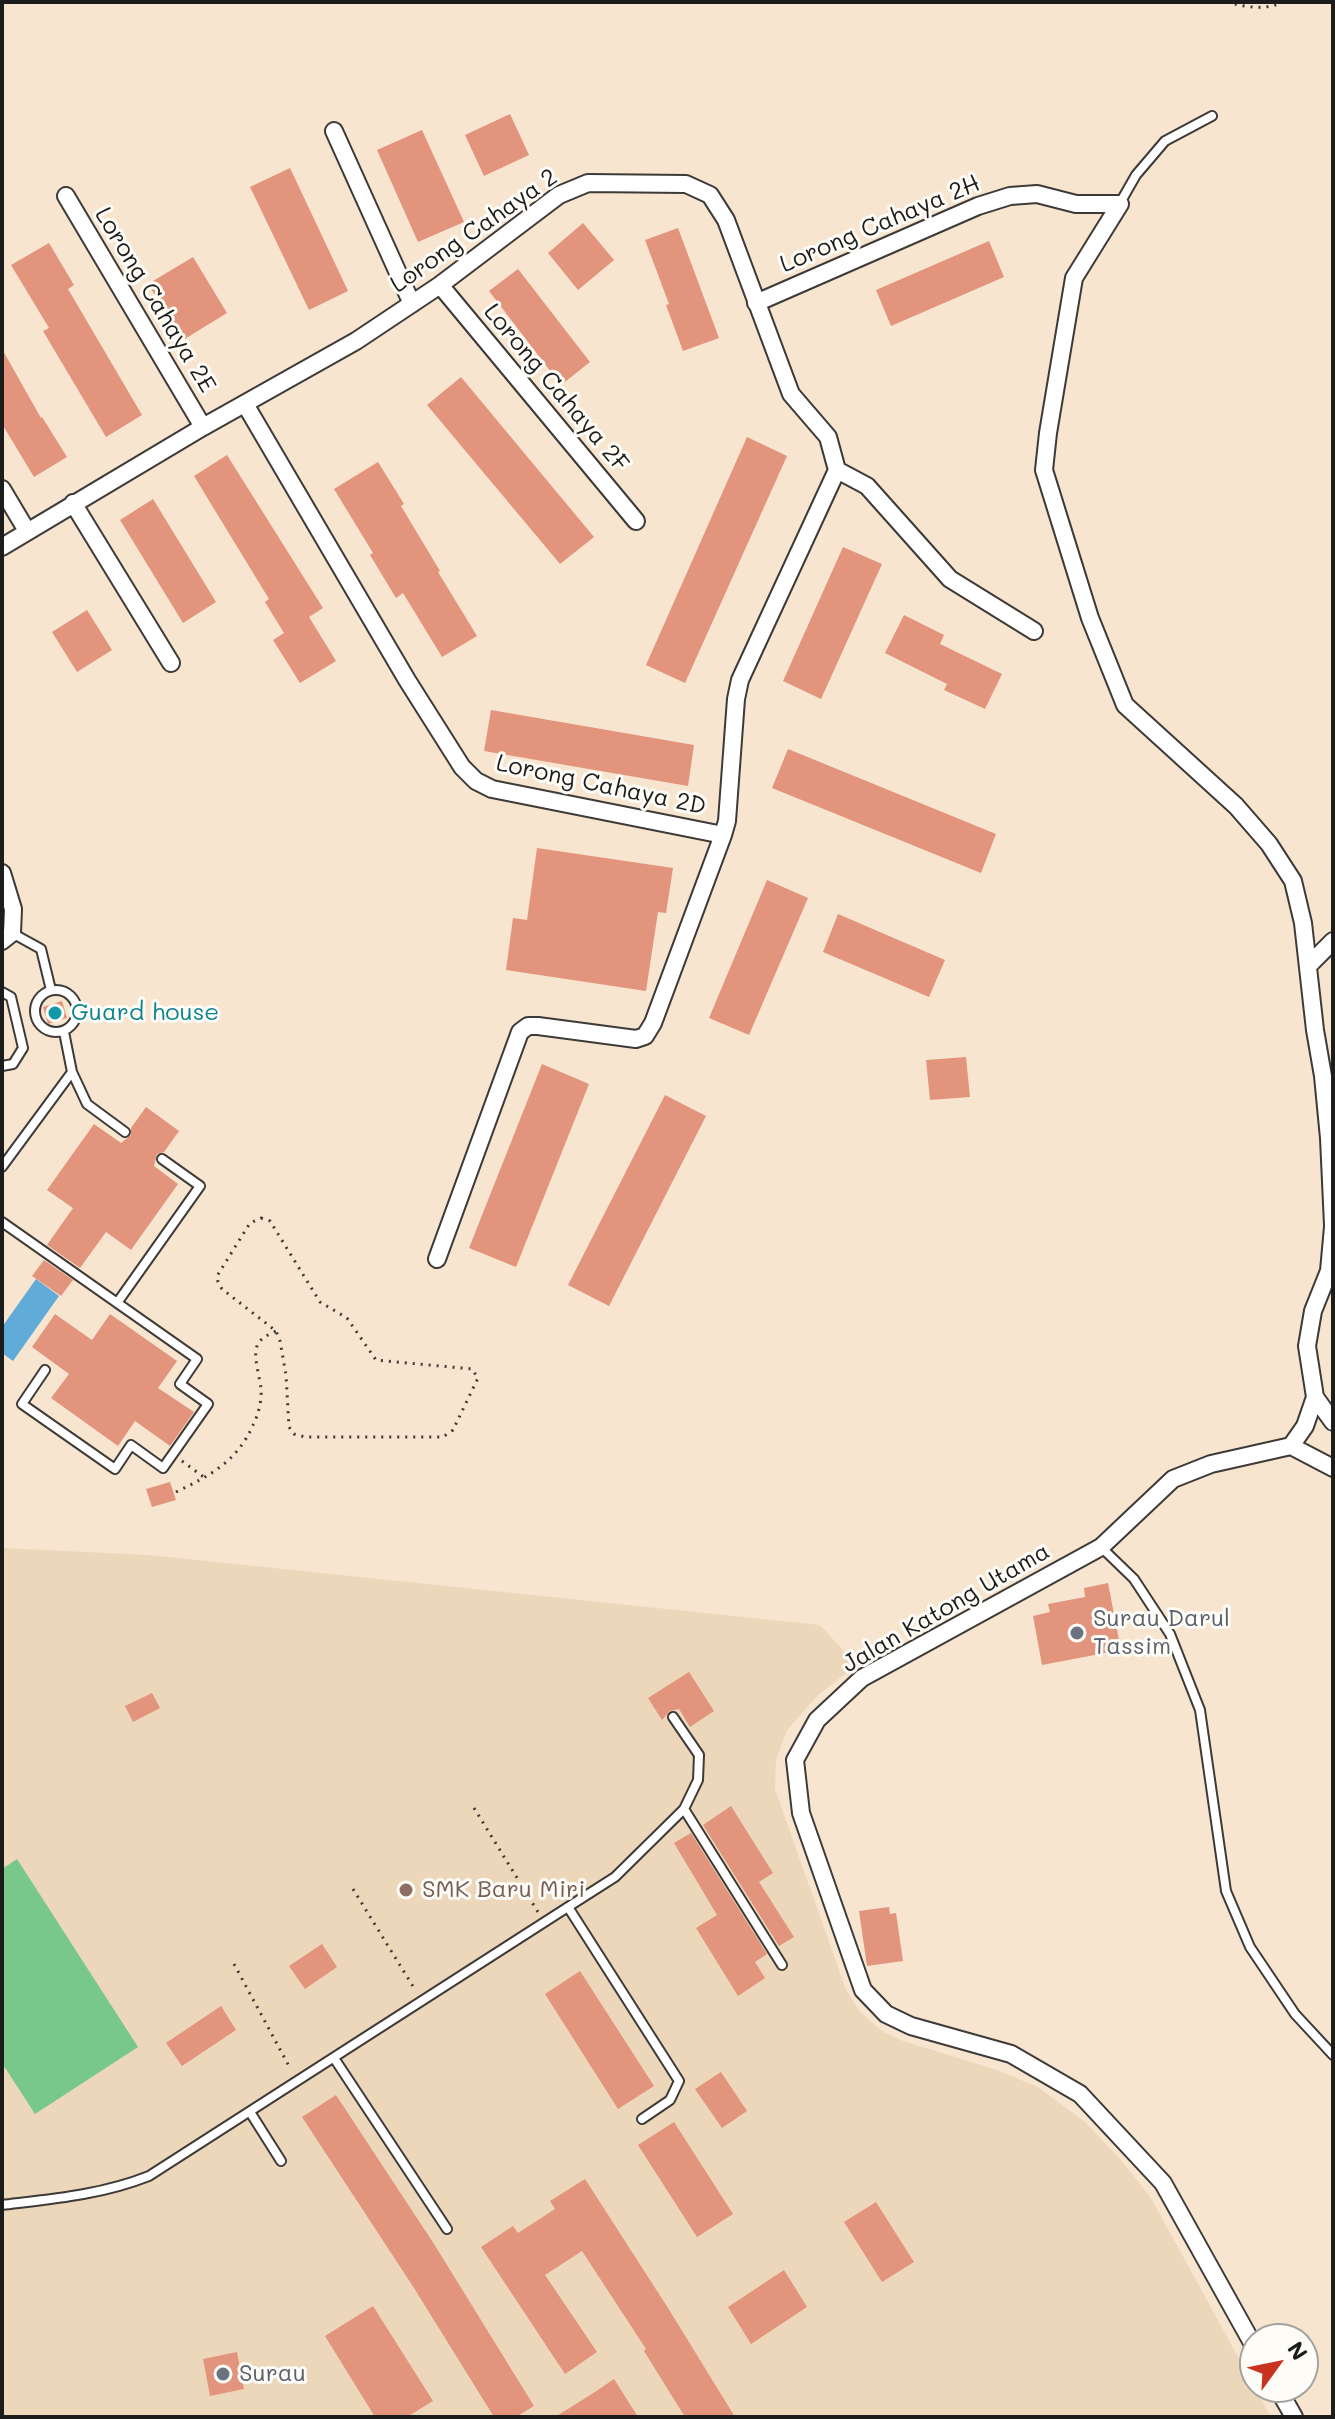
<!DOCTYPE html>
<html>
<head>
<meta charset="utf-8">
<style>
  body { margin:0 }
  #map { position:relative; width:1335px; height:2419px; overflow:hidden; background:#f7e5d0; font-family:Mali,sans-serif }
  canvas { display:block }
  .frame { position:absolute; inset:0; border:4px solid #1c1c1c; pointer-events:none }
  .north { position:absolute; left:1239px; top:2323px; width:80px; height:80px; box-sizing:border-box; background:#fdfcf7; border:2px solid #a3a29f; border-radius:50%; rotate:57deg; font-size:22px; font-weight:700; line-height:32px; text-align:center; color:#1c1c1c }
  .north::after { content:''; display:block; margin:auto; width:28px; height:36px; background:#c8321e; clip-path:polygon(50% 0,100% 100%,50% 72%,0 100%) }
</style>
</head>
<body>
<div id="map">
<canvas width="1335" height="2419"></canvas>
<div class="frame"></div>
<div class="north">N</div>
</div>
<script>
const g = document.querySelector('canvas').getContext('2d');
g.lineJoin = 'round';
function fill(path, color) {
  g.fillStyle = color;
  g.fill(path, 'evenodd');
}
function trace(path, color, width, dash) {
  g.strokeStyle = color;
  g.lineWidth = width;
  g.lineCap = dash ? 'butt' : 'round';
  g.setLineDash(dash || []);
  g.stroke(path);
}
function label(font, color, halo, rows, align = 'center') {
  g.font = font + ' Mali,sans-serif';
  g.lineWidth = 6;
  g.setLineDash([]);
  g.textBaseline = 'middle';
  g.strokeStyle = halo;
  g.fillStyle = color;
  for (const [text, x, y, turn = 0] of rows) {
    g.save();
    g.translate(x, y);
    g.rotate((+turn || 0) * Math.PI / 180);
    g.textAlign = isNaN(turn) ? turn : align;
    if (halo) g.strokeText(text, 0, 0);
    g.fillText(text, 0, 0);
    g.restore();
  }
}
fill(new Path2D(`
  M2,1548l147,7 671,70 37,40 -40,31 -30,34 -11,30 -1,29 71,201 14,22 22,19 21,10 91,28 44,18 47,35 36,38 30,38 120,219h-1269z`), '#edd7bb');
fill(new Path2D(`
  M17,1859l121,188 -103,67 -33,-51v-194z`), '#78c889');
fill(new Path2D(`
  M36,1279l23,17 -46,65 -11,-8v-26z`), '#60abd8');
fill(new Path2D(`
  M510,114l19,41 -45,21 -19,-41z
  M422,130l42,92 -46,20 -41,-92z
  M290,168l58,123 -39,19 -59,-123z
  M583,223l31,37 -36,30 -30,-37z
  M678,228l41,110 -36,13 -17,-46 3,-1 -24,-64z
  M989,241l15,36 -113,49 -15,-36z
  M49,243l25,42 -6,4 74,126 -36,22 -63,-106 6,-3 -38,-63z
  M193,257l34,56 -44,27 -35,-56z
  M518,269l72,93 -29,23 -72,-94z
  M2,349l39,69 1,-1 25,40 -33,20 -32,-53z
  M461,377l133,160 -34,27 -133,-159z
  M747,437l40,19 -102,227 -39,-18z
  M227,455l96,153 -14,9 27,44 -36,22 -27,-43 11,-7 -19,-31 4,-3 -75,-123z
  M378,462l26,42 -3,2 39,65 -2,1 39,64 -35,21 -39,-64 -7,5 -26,-43 3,-2 -39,-64z
  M153,499l63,103 -33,21 -63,-103z
  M843,547l39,17 -61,135 -38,-18z
  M87,610l25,40 -35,22 -25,-40z
  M904,615l40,20 -4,9 62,30 -17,35 -41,-19 3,-6 -62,-31z
  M491,710l203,35 -6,41 -204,-35z
  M788,749l208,85 -15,39 -209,-85z
  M537,848l136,20 -7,45 -8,-1 -12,79 -140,-21 7,-52 14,2z
  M767,880l41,18 -59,137 -40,-17z
  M838,914l107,46 -16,37 -106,-45z
  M62,1001l5,17 -19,6 -5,-17z
  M966,1057l4,40 -40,3 -4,-40z
  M542,1064l47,20 -73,183 -47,-19z
  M665,1095l41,21 -97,190 -41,-21z
  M146,1107l33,24 -15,21 -7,2 -3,12 24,18 -47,66 -25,-18 -26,36 -33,-23 26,-37 -26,-18 47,-66 27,19 10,-8v-7z
  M44,1260l29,20 -12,16 -29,-20z
  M55,1314l37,26 18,-26 67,47 -19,27 36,24 -24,34 -35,-25 -17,25 -67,-48 18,-24 -37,-27z
  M170,1482l6,18 -24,7 -6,-18z
  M1108,1583l13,67 -79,15 -9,-49 17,-4 -2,-8 37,-7 -1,-9z
  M689,1672l25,39 -24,16 -11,-18 -9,2 -8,9 -14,-22z
  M152,1693l8,15 -27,14 -8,-16z
  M731,1806l42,67 -14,9 35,55 -15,9 -76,-121z
  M691,1833l76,121 -12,8 10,16 -27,18 -42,-68 21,-13 -43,-72z
  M889,1907l1,7 6,-1 7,48 -36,5 -8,-55z
  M322,1944l15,23 -32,22 -16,-23z
  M580,1971l74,115 -36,23 -73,-115z
  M221,2006l15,24 -54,36 -16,-23z
  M721,2072l26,39 -25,17 -27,-39z
  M336,2095l98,149 100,162 -18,11h-22l-80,-129 -112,-171z
  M674,2122l59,92 -36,23 -59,-92z
  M585,2179l83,129 67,109h-50l-41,-66 2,-2 -64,-98 -37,24 52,77 -32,22 -84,-127 32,-21 5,7 37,-24 -5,-8z
  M876,2202l38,60 -32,20 -38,-60z
  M784,2270l23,37 -56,37 -23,-37z
  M373,2306l60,95 -26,16h-32l-50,-81z
  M237,2352l7,37 -34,7 -7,-37z
  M614,2379l24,38h-83l40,-25z`), '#e2947d');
const lane = new Path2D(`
  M1120,203l16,-28 29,-34 47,-25
  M12,933l29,16 10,41
  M35 1011a21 21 0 1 1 42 0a21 21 0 1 1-42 0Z
  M2,992l9,5 12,51 -10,16 -11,2
  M72,1072l15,32 38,28
  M2,1167l70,-95 -8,-40
  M2,1222l195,137 -17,25 28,20 -45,64 -32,-23 -16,24 -93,-65 23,-34
  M117,1303l83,-117 -38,-27
  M1101,1547l33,32 36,55 30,76 26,181 24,56 45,67 38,41
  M684,1809l98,156
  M568,1907l47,-30 69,-68 14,-29 1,-25 -26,-38
  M334,2058l113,171
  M250,2112l31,49
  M2,2205c50,-6 99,-10 147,-29l419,-269 111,174 -9,19 -28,19`);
const street = new Path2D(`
  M334,131l78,173
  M66,196l137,231
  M1120,204l-46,74 -26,155 -4,37 46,148 35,87 111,101 33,38 24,37 10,42 12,107 8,46 6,62 4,87
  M440,285l196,236
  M756,303l222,-97 32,-10 27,-2 39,10h44
  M245,404l162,276 55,87 14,14 16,8 231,46 4,-14 9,-122 4,-19 97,-210
  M2,489l25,42
  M73,503l98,160
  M2,547l201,-120 153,-86 84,-56 119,-90 29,-12 98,1 24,11 16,25 65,174 37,43 9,33 30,16 83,93 84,52
  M2,873l11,36 -1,24 -10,8
  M1309,965l24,-24
  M437,1259l83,-227 8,-6h10l98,13 9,-3 8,-13 70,-188
  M1315,1397l18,25
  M1291,1446l14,-20 10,-29 -8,-51 6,-35 16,-40 4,-44
  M1255,2348l-92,-165 -83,-89 -69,-40 -100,-28 -25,-12 -23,-24 -62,-177 -6,-53 22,-40 45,-42 239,-131 72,-68 38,-15 80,-18 42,22
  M1277,2387l17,30`);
trace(lane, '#3d3a37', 12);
trace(street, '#3d3a37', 20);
trace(new Path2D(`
  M1227,2c19,5 37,9 56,0
  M261,1218l9,3 50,81 27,16 29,42 96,9 6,9 -25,52 -10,7h-138l-11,-3 -5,-7 -3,-52 -6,-34 -4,-10 -54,-42 -4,-7 -1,-6 33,-53z
  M182,1461l23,17
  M176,1492c33,-16 61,-30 77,-67 5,-9 9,-25 8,-36 -1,-12 -8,-31 -4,-43 3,-8 11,-11 19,-15
  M474,1808l64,104
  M353,1889l61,99
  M234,1964l56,104`), '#3d3a37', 3, [2, 6]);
trace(lane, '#fff', 8);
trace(street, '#fff', 16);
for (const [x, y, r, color] of [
  [55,1013,8,"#0f9aa8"],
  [1077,1633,8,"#6b7280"],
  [406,1890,8,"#8d6e63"],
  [223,2374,8,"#6b7280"]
]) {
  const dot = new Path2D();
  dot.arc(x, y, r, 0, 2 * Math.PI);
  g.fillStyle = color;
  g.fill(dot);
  trace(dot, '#fdfcf7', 3);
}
label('24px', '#1c1c1c', '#fdfcf7', [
  ["Lorong Cahaya 2H",880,224,-23],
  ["Lorong Cahaya 2",474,231,-35],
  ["Lorong Cahaya 2E",155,300,59],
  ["Lorong Cahaya 2F",556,388,50],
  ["Lorong Cahaya 2D",601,785,12],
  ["Jalan Katong Utama",946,1608,-30]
]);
label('24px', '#0d838f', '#fdfcf7', [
  ["Guard house",71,1013]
], 'left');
label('24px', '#5b616d', '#fdfcf7', [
  ["Surau Darul",1093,1619],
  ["Tassim",1093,1647],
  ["Surau",239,2374]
], 'left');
label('24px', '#785e54', '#fdfcf7', [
  ["SMK Baru Miri",422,1890]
], 'left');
</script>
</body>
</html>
